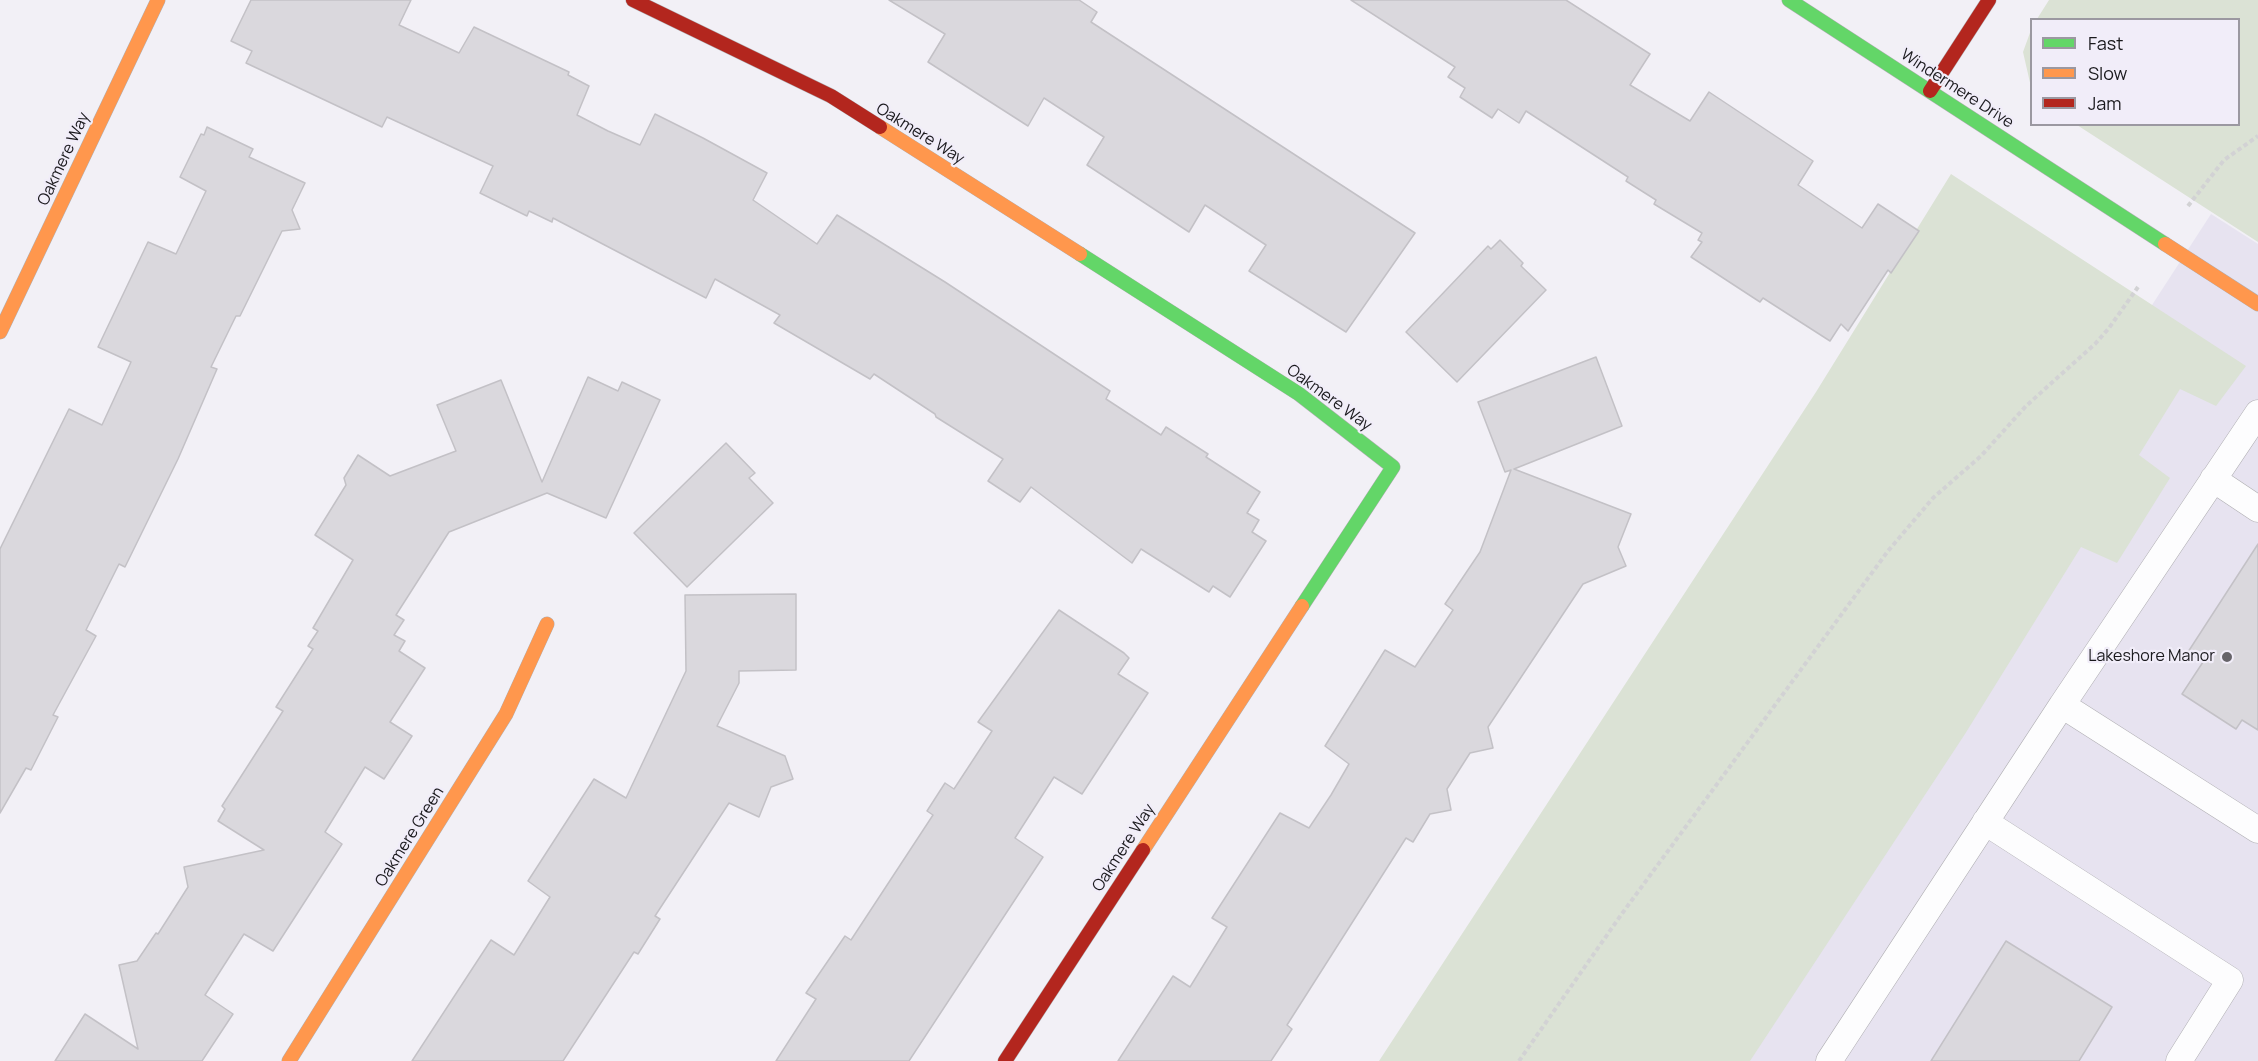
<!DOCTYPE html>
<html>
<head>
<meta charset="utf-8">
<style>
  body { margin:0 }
  #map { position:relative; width:2258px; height:1061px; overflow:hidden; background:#f2f0f6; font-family:Manrope,sans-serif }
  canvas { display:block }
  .legend { position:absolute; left:2030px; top:18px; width:210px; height:108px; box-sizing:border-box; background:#f1edf9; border:2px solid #9b98a1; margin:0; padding:8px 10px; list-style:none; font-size:18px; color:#1a191d }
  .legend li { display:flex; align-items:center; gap:12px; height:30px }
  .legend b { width:30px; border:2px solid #9b98a1 }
</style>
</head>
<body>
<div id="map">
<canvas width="2258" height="1061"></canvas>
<ul class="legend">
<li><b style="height:8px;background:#63d668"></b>Fast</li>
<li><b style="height:8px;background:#ff974d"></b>Slow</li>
<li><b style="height:8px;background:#b3261e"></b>Jam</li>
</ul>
</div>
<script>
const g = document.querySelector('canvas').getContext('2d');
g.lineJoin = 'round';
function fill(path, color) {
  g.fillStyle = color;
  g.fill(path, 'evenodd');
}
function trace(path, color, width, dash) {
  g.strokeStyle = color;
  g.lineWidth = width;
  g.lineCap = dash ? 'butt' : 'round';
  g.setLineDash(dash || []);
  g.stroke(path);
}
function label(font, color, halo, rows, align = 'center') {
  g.font = font + ' Manrope,sans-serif';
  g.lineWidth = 4.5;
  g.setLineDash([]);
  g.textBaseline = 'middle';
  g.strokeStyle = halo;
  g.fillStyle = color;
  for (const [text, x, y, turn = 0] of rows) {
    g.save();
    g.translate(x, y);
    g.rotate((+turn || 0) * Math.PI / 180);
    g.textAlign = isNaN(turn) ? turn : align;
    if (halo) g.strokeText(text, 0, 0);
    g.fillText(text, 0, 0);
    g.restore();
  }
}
fill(new Path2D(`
  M2211,214l47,30v817h-596z`), '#e7e3f0');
fill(new Path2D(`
  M2049,0h209v242l-181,-117 161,-1v-104l-201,-1z
  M2031,30l1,1 -1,56 -8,-35z
  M1951,174l295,192 -30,40 -36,-17 -41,66 31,23 -53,85 -36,-16 -116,187 -215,327h-371l437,-669z`), '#dbe2d5');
const building = new Path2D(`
  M251,0h160l-12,25 60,28 15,-26 95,45 -1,3 21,11 -12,29 31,16 32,14 15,-31 48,24 64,35 -14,27 64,44 20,-29 108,67 165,109 -4,8 55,36 5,-8 42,27 -2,3 54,35 -13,21 12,7 -7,12 14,9 -36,56 -17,-11 -4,6 -68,-43 -9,14 -101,-76 -11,15 -32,-21 15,-22 -67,-42 -1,-3 -61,-40 -4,5 -96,-56 6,-8 -65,-36 -9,19 -153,-80 -1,4 -23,-11 -2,5 -47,-23 13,-27 -106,-49 -5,10 -136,-64 6,-12 -21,-10z
  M889,0h190l18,12 -6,10 324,211 -69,99 -97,-61 17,-26 -61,-40 -16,27 -102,-67 17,-28 -60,-39 -16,28 -100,-64 17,-28z
  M1351,0h215l84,54 -20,31 60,36 19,-29 104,69 -15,24 64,43 16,-24 41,27 -28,42 -3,-3 -40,61 -7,-7 -11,17 -67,-43 -3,4 -69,-45 11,-15 -4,-2 4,-7 -48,-29 2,-4 -30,-19 2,-4 -102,-66 -7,12 -21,-14 -6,9 -32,-21 5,-9 -17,-11 7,-10z
  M207,127l46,22 -4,8 56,26 -13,27 8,19 -18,2 -42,85h-4l-25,51 6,2 -39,90 -53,108 -6,-3 -33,66 10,6 -43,79 5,2 -27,53 -5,-2 -26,45v-264l69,-140 33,16 29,-63 -33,-15 50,-105 28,12 30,-63 -26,-14 21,-43 3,1z
  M1500,240l23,23 -2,3 25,24 -89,92 -51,-50 82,-86 3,3z
  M1596,357l26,69 -108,43 117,45 -13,33 8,19 -43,18 -95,143 5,21 -23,5 -23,36 4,21 -21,4 -17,28 -7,-4 -119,187 5,4 -21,32h-153l55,-85 17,11 37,-60 -15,-9 68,-105 29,15 22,-33 18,-31 -24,-18 60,-96 30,17 38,-57 -8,-6 35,-52 31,-82 -6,2 -27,-70z
  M588,377l30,14 4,-9 38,18 -54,118 -59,-25 -98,39 -53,83 8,5 -10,15 11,6 -6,10 26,17 -35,54 22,14 -28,43 -19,-12 -40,65 17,12 -69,107 -29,-17 -39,61 28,19 -31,47h-147l30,-47 53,35 -19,-84 18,-4 19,-28 2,1 30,-47 -4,-20 80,-17 -46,-29 7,-12 -3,-3 61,-95 -7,-4 37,-58 -5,-3 10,-15 -5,-3 40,-68 -38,-25 31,-50 -2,-7 14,-23 32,21 66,-25 -19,-46 64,-25 41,102z
  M726,443l29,30 -6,5 24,25 -86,84 -53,-54z
  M2258,544v186l-16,-10 -6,9 -54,-35 21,-32 -15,-10z
  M796,594v76l-57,1v12l-22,43 68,30 8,23 -22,8 -12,30 -30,-14 -74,113 5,3 -22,35 -4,-2 -71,109h-151l79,-121 23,15 36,-58 -22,-16 66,-102 32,19 60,-127 -1,-76z
  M1059,610l65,43 5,5 -11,16 30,19 -66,101 -28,-17 -39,61 28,19 -134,204h-133l40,-62 -10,-6 39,-57 6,4 82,-125 -6,-4 18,-28 9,6 38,-58 -14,-9z
  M2006,941l106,66 -33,54h-148z`);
fill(building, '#dad8dd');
trace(building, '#c3c1c6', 1.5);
const lane = new Path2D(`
  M2258,413l-196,292 196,125
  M2213,479l45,30
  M1985,822l245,158 -51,81
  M1829,1061l233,-356`);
const fast = new Path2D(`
  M1789,0l376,244
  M1080,254l219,140 94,73 -91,139`);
const slow = new Path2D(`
  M880,127l200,127
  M2165,244l93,60
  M0,332l158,-332
  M1143,850l159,-244
  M289,1061l217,-347 41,-90`);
const jam = new Path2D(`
  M633,0l198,96 49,31
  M1930,91l59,-91
  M1005,1061l138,-211`);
trace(lane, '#b0afb3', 27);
trace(fast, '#b0afb3', 15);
trace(slow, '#b0afb3', 15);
trace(jam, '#b0afb3', 15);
trace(new Path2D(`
  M2188,206l36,-46 34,-24
  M1519,1061l102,-146 267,-364 45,-53 48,-42 45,-50 69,-62 14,-16 29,-41`), '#d2d2d4', 4, [4.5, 3]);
trace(lane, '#fdfdfe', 26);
trace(fast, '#63d668', 14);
trace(slow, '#ff974d', 14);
trace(jam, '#b3261e', 14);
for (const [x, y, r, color] of [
  [2227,657,6,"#666469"]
]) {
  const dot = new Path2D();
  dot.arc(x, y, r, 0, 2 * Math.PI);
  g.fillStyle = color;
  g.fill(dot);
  trace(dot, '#f1edf9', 2);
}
label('16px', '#1a191d', '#f1edf9', [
  ["Windermere Drive",1957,89,33],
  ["Oakmere Way",920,134,32],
  ["Oakmere Way",64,159,-65],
  ["Oakmere Way",1329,398,36],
  ["Oakmere Green",410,837,-58],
  ["Oakmere Way",1124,848,-57]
]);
label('16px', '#1a191d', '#f1edf9', [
  ["Lakeshore Manor",2215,657]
], 'right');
</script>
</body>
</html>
